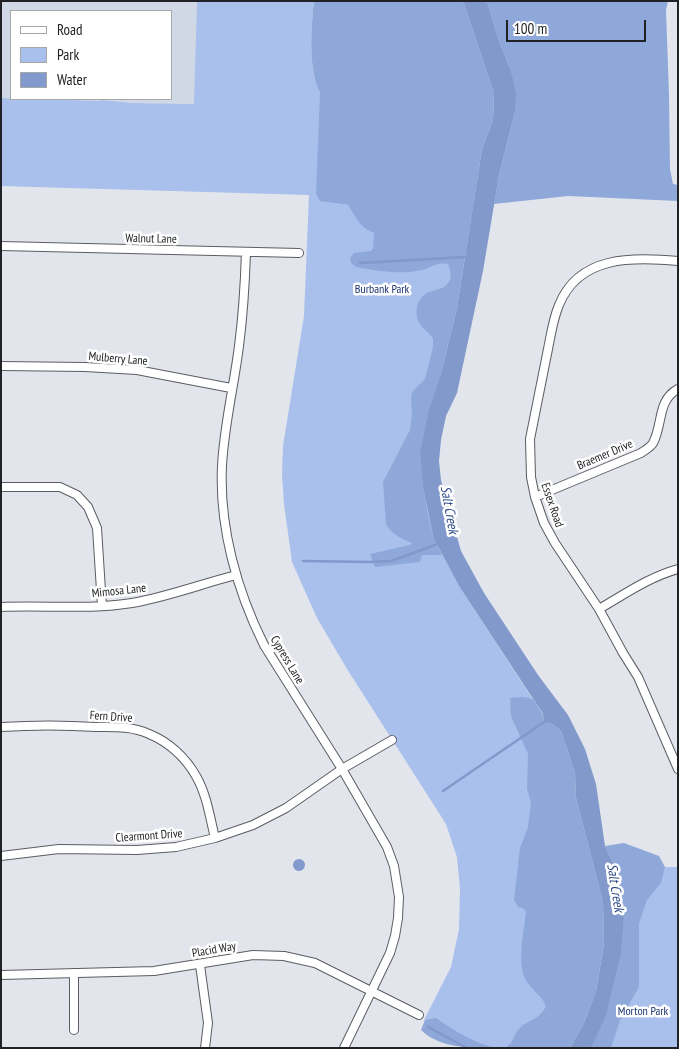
<!DOCTYPE html>
<html>
<head>
<meta charset="utf-8">
<style>
  body { margin:0 }
  #map { position:relative; width:679px; height:1049px; overflow:hidden; background:#e2e5ec; font-family:"PT Sans Narrow",sans-serif }
  canvas { display:block }
  .frame { position:absolute; inset:0; border:2px solid #212225; pointer-events:none }
  .legend { position:absolute; left:10px; top:10px; width:162px; height:90px; box-sizing:border-box; background:#fff; border:1px solid #a6a7a8; margin:0; padding:6px 9px; list-style:none; font-size:15px; color:#212225 }
  .legend li { display:flex; align-items:center; gap:10px; height:25px }
  .legend b { width:25px; border:1px solid #a6a7a8 }
  .scale { position:absolute; left:506px; top:20px; width:140px; height:22px; box-sizing:border-box; border:2px solid #212225; border-top:0; padding-left:6px; font-size:15px; line-height:18px; white-space:nowrap; color:#212225; -webkit-text-stroke:4px #fff; paint-order:stroke }
</style>
</head>
<body>
<div id="map">
<canvas width="679" height="1049"></canvas>
<div class="frame"></div>
<ul class="legend">
<li><b style="height:6px;background:#fff"></b>Road</li>
<li><b style="height:14px;background:#a9bfec"></b>Park</li>
<li><b style="height:14px;background:#8199cb"></b>Water</li>
</ul>
<div class="scale">100 m</div>
</div>
<script>
const g = document.querySelector('canvas').getContext('2d');
g.lineJoin = 'round';
function fill(path, color) {
  g.fillStyle = color;
  g.fill(path, 'evenodd');
}
function trace(path, color, width, dash) {
  g.strokeStyle = color;
  g.lineWidth = width;
  g.lineCap = dash ? 'butt' : 'round';
  g.setLineDash(dash || []);
  g.stroke(path);
}
function label(font, color, halo, rows, align = 'center') {
  g.font = font + ' "PT Sans Narrow",sans-serif';
  g.lineWidth = 5;
  g.setLineDash([]);
  g.textBaseline = 'middle';
  g.strokeStyle = halo;
  g.fillStyle = color;
  for (const [text, x, y, turn = 0] of rows) {
    g.save();
    g.translate(x, y);
    g.rotate((+turn || 0) * Math.PI / 180);
    g.textAlign = isNaN(turn) ? turn : align;
    if (halo) g.strokeText(text, 0, 0);
    g.fillText(text, 0, 0);
    g.restore();
  }
}
fill(new Path2D(`
  M1,1h196l-2,103 -63,-1 -30,-3 -3,1h-42l-24,-2 -3,2 -5,-2h146v-88h-160v88h7l-1,1 -16,-2z`), '#d1d8e5');
fill(new Path2D(`
  M197,1h117c-3,26 -6,69 6,92l15,110 13,2 126,-2 -33,171 -7,165 25,47 84,129 27,333h-94l-52,-28 27,-53 8,-38 1,-40 -3,-32 -11,-33 -99,-155 -30,-51 -25,-56 -8,-58 -2,-29 1,-29 21,-130 5,-121 -308,-9v-88l24,1 5,1 3,-1 66,2 3,-1 30,3 62,1z
  M615,867h63v181h-87z`), '#a9bfec');
fill(new Path2D(`
  M314,1h149l31,92 -1,27 -11,29 -25,159 -16,66 -12,35 -9,43 3,35 5,29 6,23 8,16h-20l-2,7 -45,5 -5,-13 40,-9 2,-2c-11,-5 -20,-8 -26,-19l-3,-42 27,-52 2,-17 -1,-14 1,-7 13,-13 8,-32v-9c-4,-5 -10,-9 -13,-14 -6,-8 -4,-23 4,-29 7,-6 19,-4 24,-12 5,-6 2,-13 0,-19 -12,-2 -15,3 -26,6 -21,5 -45,1 -66,-3l-5,-4 -1,-5 4,-5 17,-2 2,-3 1,-15c-16,-7 -17,-15 -26,-28l-28,-4 -4,-7 4,-101c-12,-23 -9,-66 -6,-92z
  M487,1h181l-2,9 3,84 1,75 3,15 5,1v16l-110,-5 -74,8 5,-29 16,-63 -4,-41 -12,-30z
  M524,697l9,2 10,16 1,7 8,2 9,7 14,42 1,25 27,104 1,42 -8,47 -12,32 -14,25h-65c12,-9 7,-12 14,-19 9,-10 21,-9 27,-23 -4,-10 -13,-15 -19,-24 -11,-17 -3,-50 -1,-70l-3,-4 -5,-1 -4,-7 6,-52 8,-21 3,-25 -4,-13 1,-35 -17,-38 -1,-18z
  M624,843l35,13 6,11 -4,16 -14,17 -8,23v64l-19,33 -9,28h-20l15,-32 15,-62 3,-36 -6,-19 -3,-32 -10,-21z
  M436,1018c19,13 40,27 63,30 -27,0 -59,1 -78,-18l4,-10z`), '#8fa8da');
fill(new Path2D(`
  M463,1h24l12,40 12,30 5,23 -1,18 -16,63 -16,96 -26,122 -11,23 -5,24 -2,21 2,19 20,71 23,42 54,82 30,40 17,34 11,35 9,62 10,21 3,32 6,19 -3,36 -15,62 -15,32h-21l14,-25 12,-32 8,-47 -1,-42 -27,-104 -1,-25 -14,-42 -9,-7 -8,-2 -1,-8 -84,-128 -25,-47 -11,-52 -3,-35 9,-43 12,-35 16,-66 25,-159 11,-29 1,-27z
  M293 865a6 6 0 1 1 12 0a6 6 0 1 1-12 0Z`), '#8199cb');
trace(new Path2D(`
  M360,263l106,-6
  M303,561l67,1 21,-1 47,-17
  M443,791l104,-71
  M428,1027l39,21`), '#8199cb', 2.5);
const minor = new Path2D(`
  M1,246l298,7
  M246,252c-1,32 -3,63 -7,94 -5,40 -15,80 -17,120 -3,61 15,125 42,179l78,124 45,78 7,19 5,31 -1,21 -3,18 -5,17 -46,95
  M678,261c-45,-4 -99,-6 -119,44 -6,14 -8,29 -11,44 -6,30 -12,60 -18,90l1,38 4,20 9,26 11,20 44,66 24,44 15,24 40,92
  M1,366l84,1 52,3 94,18
  M1,487h59l17,8 11,12 9,21 5,78
  M535,497l106,-44c4,-3 10,-6 12,-10 10,-18 4,-43 25,-54
  M1,607c44,-2 88,3 131,-4 35,-6 69,-19 104,-28
  M599,609c26,-15 50,-32 79,-40
  M1,727c32,-2 64,-2 95,0 18,0 36,-1 53,7 20,8 37,24 47,42 11,19 14,42 19,62
  M1,856l58,-7 78,1 39,-3 39,-9 38,-13 33,-17 56,-39 50,-29
  M200,965l8,58 -3,25
  M74,973v57
  M1,975l153,-4 99,-16 31,1 31,7 104,52`);
trace(minor, '#5a5d63', 10);
trace(minor, '#fff', 8);
label('12px', '#212225', '#fff', [
  ["Walnut Lane",151,239,1],
  ["Mulberry Lane",118,359,5],
  ["Braemer Drive",605,455,-23],
  ["Essex Road",552,505,71],
  ["Mimosa Lane",119,591,-6],
  ["Cypress Lane",287,660,59],
  ["Fern Drive",111,717,4],
  ["Clearmont Drive",149,836,-4],
  ["Placid Way",214,950,-10]
]);
label('12px', '#1a346f', '#fff', [
  ["Burbank Park",382,290],
  ["Morton Park",643,1012]
]);
label('italic 14px', '#304d8b', '#fff', [
  ["Salt Creek",449,510,80],
  ["Salt Creek",615,888,81]
]);
</script>
</body>
</html>
